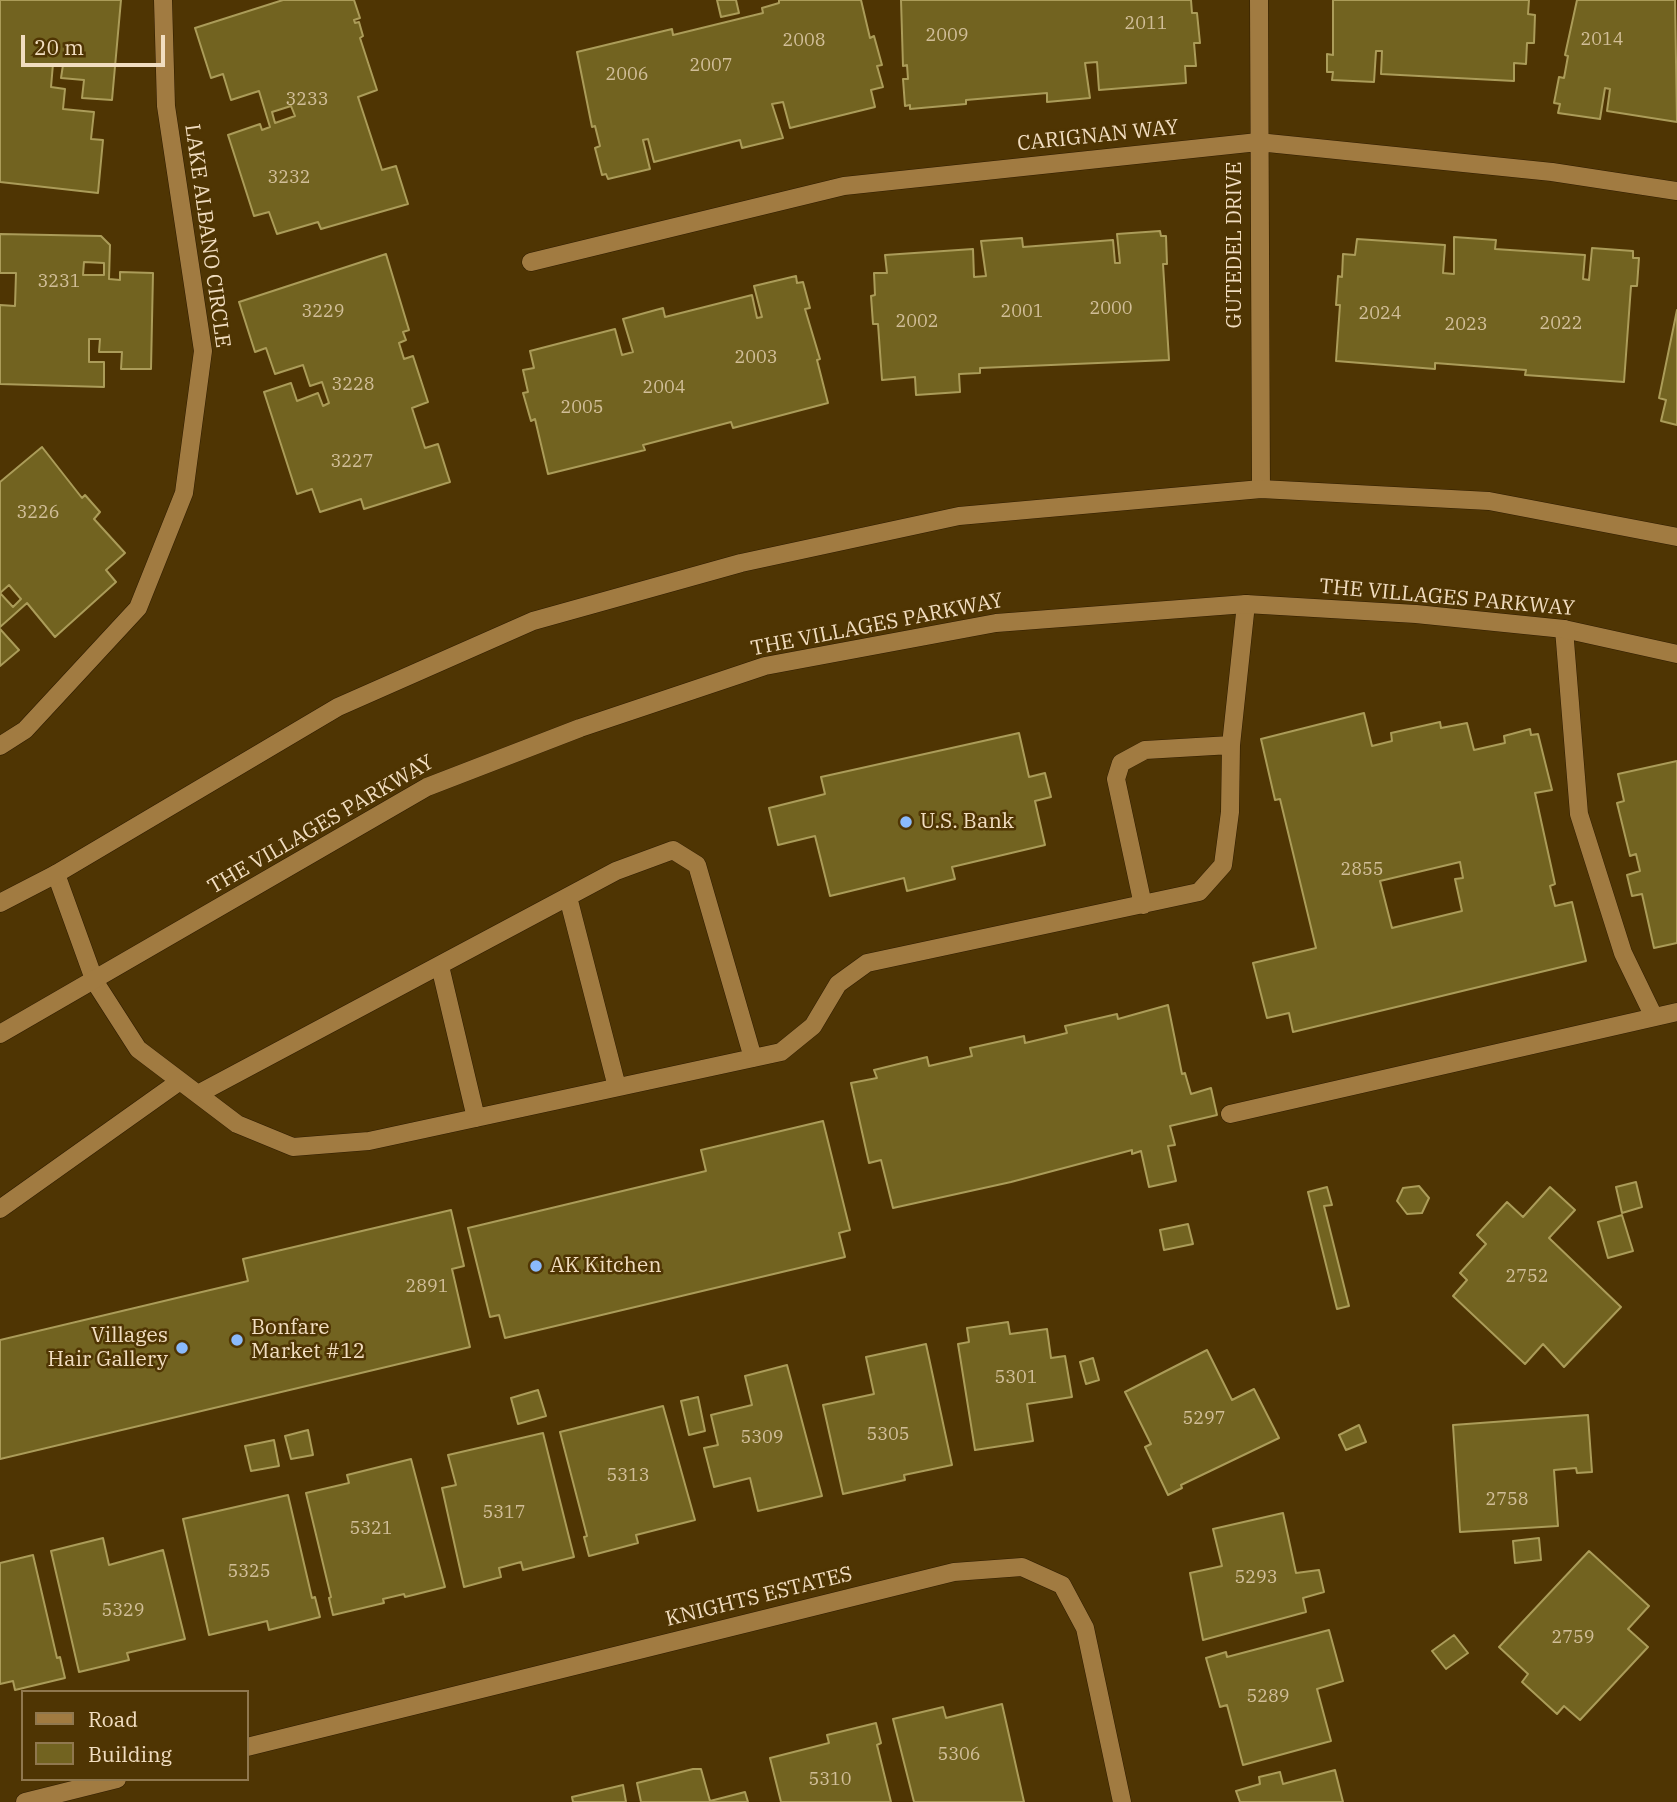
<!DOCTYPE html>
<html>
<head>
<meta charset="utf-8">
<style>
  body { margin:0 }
  #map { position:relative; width:1677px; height:1802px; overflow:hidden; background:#4f3503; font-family:"IBM Plex Serif",serif }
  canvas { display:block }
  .legend { position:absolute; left:21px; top:1690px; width:228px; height:91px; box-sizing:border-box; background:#4f3503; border:2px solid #90784f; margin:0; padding:9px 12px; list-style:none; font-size:21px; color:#f1ddc0 }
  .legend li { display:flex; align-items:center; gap:14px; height:35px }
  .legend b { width:35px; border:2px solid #90784f }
  .scale { position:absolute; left:21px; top:35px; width:144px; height:32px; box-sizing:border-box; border:4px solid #f1ddc0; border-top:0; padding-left:9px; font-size:21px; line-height:24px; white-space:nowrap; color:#f1ddc0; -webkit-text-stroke:5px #4f3503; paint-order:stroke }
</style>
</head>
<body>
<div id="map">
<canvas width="1677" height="1802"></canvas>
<ul class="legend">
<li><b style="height:9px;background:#a17b41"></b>Road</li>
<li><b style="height:19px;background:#726320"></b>Building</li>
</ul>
<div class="scale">20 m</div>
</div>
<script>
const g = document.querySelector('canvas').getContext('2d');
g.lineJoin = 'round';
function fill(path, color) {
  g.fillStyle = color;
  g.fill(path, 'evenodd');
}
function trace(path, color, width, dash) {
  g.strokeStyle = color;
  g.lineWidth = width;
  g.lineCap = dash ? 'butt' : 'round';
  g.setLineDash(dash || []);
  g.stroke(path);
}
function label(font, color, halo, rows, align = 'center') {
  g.font = font + ' "IBM Plex Serif",serif';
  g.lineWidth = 5;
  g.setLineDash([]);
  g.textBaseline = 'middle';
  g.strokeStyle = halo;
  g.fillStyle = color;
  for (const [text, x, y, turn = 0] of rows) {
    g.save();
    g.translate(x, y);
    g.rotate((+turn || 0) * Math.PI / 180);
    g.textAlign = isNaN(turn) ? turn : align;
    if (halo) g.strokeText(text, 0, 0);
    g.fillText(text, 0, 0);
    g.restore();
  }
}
const building = new Path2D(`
  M0,0h121l-9,100 -30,-2 2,-18 -23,-2 2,-13 -10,-1 -2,23 14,2 -2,20 31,3 -3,27 12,1 -5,53 -98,-11z
  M283,0h71l6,18 -6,2 1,3 4,-1 4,14 -3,2 17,52 -19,7 24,73 14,-4 12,38 -87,25 -3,-7 -41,12 -8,-22 -15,4 -26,-81 32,-11 2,6 8,-3 -11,-36 -28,9 -8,-26 -12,4 -16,-50zM291,106l4,10 -20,7 -3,-11z
  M717,0h19l3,13 -18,4z
  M779,0h82l9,38 4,-2 8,29 -5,1 6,21 -12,3 4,17 -85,21 -7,-26 -11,2 11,34 -41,10 -2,-8 -86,22 -6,-23 -5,1 7,29 -42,10 -2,-5 -4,1 -7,-27 5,-2 -5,-20 -3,1 -15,-75 95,-23 1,6 90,-22 -1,-5 17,-5z
  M901,0h290l1,13h5l3,30h-6l2,23h-11l1,17 -87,7 -2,-28 -12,1 5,35 -43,4v-9l-81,7v4l-56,5v-4l-5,1 -2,-27h5l-1,-14 -4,1z
  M1333,0h196l-1,14 7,1 -1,28h-7l-1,21 -12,-1v18l-133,-7 1,-23h-6l-2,31 -42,-2 1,-8h-6v-18l6,1z
  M1577,0h98l2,122 -70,-11 3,-22 -5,-1 -5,31 -42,-6 2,-9 -6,-1 5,-26 5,1 4,-22 -3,-1z
  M1160,231l1,5h5l1,28h-4l6,96 -189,8v5l-21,1 1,18 -44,3 -1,-18 -33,3 -4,-56h-5l-2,-28 4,-1 -1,-22h13l-2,-18 88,-6 1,28 12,-1 -5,-35 41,-3 1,9 90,-7 2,23h5l-3,-29z
  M0,234l101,2 9,9 -1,34 11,1v-8l33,1 -2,96h-30l1,-17h-23l1,-13h-11v23h15v25l-104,-3v-79l15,1 1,-33h-16zM84,262l20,1v12h-21z
  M1454,237l42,3 -1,9 90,6 -2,24 6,1 3,-32 41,3v7h6l-2,28h-6l-7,96 -99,-7 1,-5 -91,-7v6l-99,-8 4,-56h-4l2,-29 4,1 1,-23 12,1 2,-16 88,6 -2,28 11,1z
  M386,254l23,76 -6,2 3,8 -7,3 5,16 9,-3 15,46 -16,6 13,40 13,-4 12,38 -86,27 -3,-10 -41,13 -8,-23 -15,5 -33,-102 27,-9 6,18 21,-8 5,13 6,-3 -7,-21 -12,4 -7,-21 -28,9 -9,-26 -11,4 -16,-50z
  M796,276l1,7 6,-1 7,26 -5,1 15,50 -3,1 11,43 -95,25 -2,-6 -88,23 2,5 -97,24 -13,-55 -4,2 -8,-28 5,-1 -5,-22 11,-2 -4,-17 85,-22 7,26 11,-3 -10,-33 40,-11 2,9 87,-22 5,23 5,-1 -8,-31z
  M1677,310v115l-16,-4 5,-21 -7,-2z
  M42,447l40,51 3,-3 15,17 -6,7 31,34 -19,17 10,12 -61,55 -28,-34 -27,24v-34l13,14 8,-8 -12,-14 -9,8v-111z
  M0,629l19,21 -19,16z
  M1364,713l8,33 20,-5 -1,-8 49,-11 1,6 26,-5 7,27 31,-7 -1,-7 26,-7 1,6 7,-1 14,56 -17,3 20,91 -5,2 5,20 17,-4 14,59 -293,71 -4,-19 -22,5 -14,-55 63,-15 -36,-149 -5,1 -14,-61zM1460,862l3,16 -8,1 7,32 -70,17 -12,-47z
  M1019,733l10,44 16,-4 6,24 -16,4 10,44 -93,22 3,12 -48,12 -3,-13 -74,18 -15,-60 -37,9 -9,-37 56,-14 -4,-17z
  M1677,761v182l-23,5 -12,-54 -10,2 -5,-21 13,-4 -4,-17 -6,2 -13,-53 7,-2 -6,-27z
  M1168,1005l14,69 3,-1 6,21 20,-6 6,27 -47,11 5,19 -7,1 8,35 -27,6 -8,-36 -9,3v-4l-121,32 -118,26 -12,-48 -12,3 -18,-80 26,-5 -3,-8 53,-13 2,9 43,-10 -2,-8 54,-12 1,7 42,-10 -2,-7 52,-12 1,5z
  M823,1121l27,109 -11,3 6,24 -340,81 -6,-23 -9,2 -22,-89 238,-57 -5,-21z
  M1636,1182l6,25 -20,6 -6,-26z
  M1419,1186l10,12 -7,15 -15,1 -10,-13 6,-13z
  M1327,1187l5,18 -8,1 25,100 -12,3 -29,-117z
  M1550,1187l25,23 -26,28 72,69 -57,60 -21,-23 -18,20 -72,-68 14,-16 -7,-7 26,-29 -9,-9 30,-33 16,15z
  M451,1210l13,56 -12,3 18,78 -470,112v-119l248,-59 -5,-22z
  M1622,1215l11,36 -25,7 -10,-36z
  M1188,1224l5,20 -29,6 -4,-20z
  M1008,1322l2,12 37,-5 4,29 14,-2 7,41 -45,7 6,37 -58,9 -17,-106 11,-2 -2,-14z
  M926,1344l26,121 -48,10 1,5 -62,14 -20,-89 51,-11 -8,-37z
  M1207,1350l25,50 22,-11 25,49 -98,47 1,3 -14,7 -23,-48 6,-3 -26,-52z
  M1093,1358l6,22 -13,4 -6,-22z
  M787,1365l35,131 -64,15 -8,-33 -36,9 -10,-39 14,-3 -7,-30 41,-10 -7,-29z
  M538,1390l8,26 -28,8 -7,-26z
  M698,1397l7,34 -16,4 -8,-34z
  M663,1406l32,114 -59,15 2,8 -49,13 -5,-19 3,-1 -27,-104z
  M1588,1415l4,57 -15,1 -1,-5 -22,2 4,56 -98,6 -7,-107z
  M1359,1425l7,17 -20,8 -7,-15z
  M308,1430l5,25 -22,4 -6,-23z
  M543,1433l31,124 -51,13 -2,-8 -22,6 2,9 -37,10 -22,-99 14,-3 -8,-30z
  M274,1440l5,26 -28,5 -6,-25z
  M411,1459l34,128 -40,10 -1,-3 -21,5 1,4 -51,12 -4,-17 2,-1 -25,-104 43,-10 -2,-8z
  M288,1495l24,103 3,-1 5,20 -51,13 -2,-9 -58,14 -26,-116z
  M1283,1513l13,60 23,-3 5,22 -21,6 3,14 -103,28 -13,-67 32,-7 -9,-37z
  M103,1538l6,27 54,-15 22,89 -58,14 2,7 -50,12 -28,-121z
  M1539,1538l2,22 -26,3 -2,-22z
  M1589,1551l60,55 -21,23 20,18 -68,73 -16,-14 -7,8 -35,-32 6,-8 -29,-27z
  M33,1555l24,103 3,-1 5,21 -50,12 -2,-9 -13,3v-121z
  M1329,1630l14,51 -26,8 14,52 -88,24 -16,-60 -7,2 -14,-49 20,-6 1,5z
  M1454,1635l14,18 -22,16 -14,-18z
  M1002,1704l22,98h-110l-21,-83 50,-12 3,11z
  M876,1723l5,20 -4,2 14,57h-110l-11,-44 59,-15 -2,-8z
  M693,1769h8l9,32 35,-9 3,10h-107l-4,-19z
  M1335,1770l8,32h-103l-4,-11 24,-7 -1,-7 21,-5 3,12z
  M623,1785l3,17h-53l-1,-5z`);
fill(building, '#726320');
trace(building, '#ab9c59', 2);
const lane = new Path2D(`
  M1564,629l15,185 44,139 31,64
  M56,874l39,108 43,67 99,75 56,23 76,-6 412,-89 32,-26 25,-42 29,-21 332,-71 24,-27 7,-53 1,-67 15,-141
  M568,897l49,190
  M1143,905l-27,-126 5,-16 24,-13 86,-5
  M440,966l36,152
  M198,1094l418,-223 57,-21 24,15 56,193
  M1230,1114l447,-102
  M0,1209l180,-128`);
const street = new Path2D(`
  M1259,0l2,489
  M531,262l313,-76 414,-44 294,30 125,19
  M0,746l25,-16 113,-122 46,-115 19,-142 -37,-245 -3,-106
  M247,1747l707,-175 68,-5 40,18 23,43 37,174
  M25,1802l92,-23`);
const secondary = new Path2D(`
  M0,903l56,-29 282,-167 195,-86 208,-58 218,-47 302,-27 228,12 188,36
  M0,1034l427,-247 153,-59 185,-62 231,-43 250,-19 170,10 148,15 113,25`);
trace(lane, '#301d00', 19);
trace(street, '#301d00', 19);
trace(secondary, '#301d00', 19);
trace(lane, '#a17b41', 18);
trace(street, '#a17b41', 18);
trace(secondary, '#a17b41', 18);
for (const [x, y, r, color] of [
  [906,822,7,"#8abafc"],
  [536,1266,7,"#8abafc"],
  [237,1340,7,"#8abafc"],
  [182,1348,7,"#8abafc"]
]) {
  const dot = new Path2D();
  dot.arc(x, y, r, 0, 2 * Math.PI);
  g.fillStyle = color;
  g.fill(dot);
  trace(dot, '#4f3503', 2.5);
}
label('18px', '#d1be98', null, [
  ["2011",1146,24],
  ["2009",947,36],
  ["2014",1602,40],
  ["2008",804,41],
  ["2007",711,66],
  ["2006",627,75],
  ["3233",307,100],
  ["3232",289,178],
  ["3231",59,282],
  ["2000",1111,309],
  ["3229",323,312],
  ["2001",1022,312],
  ["2024",1380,314],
  ["2002",917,322],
  ["2022",1561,324],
  ["2023",1466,325],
  ["2003",756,358],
  ["3228",353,385],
  ["2004",664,388],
  ["2005",582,408],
  ["3227",352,462],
  ["3226",38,513],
  ["2855",1362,870],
  ["2752",1527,1277],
  ["2891",427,1287],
  ["5301",1016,1378],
  ["5297",1204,1419],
  ["5305",888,1435],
  ["5309",762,1438],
  ["5313",628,1476],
  ["2758",1507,1500],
  ["5317",504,1513],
  ["5321",371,1529],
  ["5325",249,1572],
  ["5293",1256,1578],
  ["5329",123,1611],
  ["2759",1573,1638],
  ["5289",1268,1697],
  ["5306",959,1755],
  ["5310",830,1780]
]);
label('21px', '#f1ddc0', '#4f3503', [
  ["CARIGNAN WAY",1098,136,-6],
  ["LAKE ALBANO CIRCLE",207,236,82],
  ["GUTEDEL DRIVE",1235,245,-90],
  ["THE VILLAGES PARKWAY",1447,598,5],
  ["THE VILLAGES PARKWAY",877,625,-11],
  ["THE VILLAGES PARKWAY",321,825,-30],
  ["KNIGHTS ESTATES",759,1597,-14]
]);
label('21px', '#f1ddc0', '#4f3503', [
  ["U.S. Bank",920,822],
  ["AK Kitchen",550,1266],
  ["Bonfare",251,1328],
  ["Market #12",251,1352],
  ["Villages",168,1336,"right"],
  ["Hair Gallery",168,1360,"right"]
], 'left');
</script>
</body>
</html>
